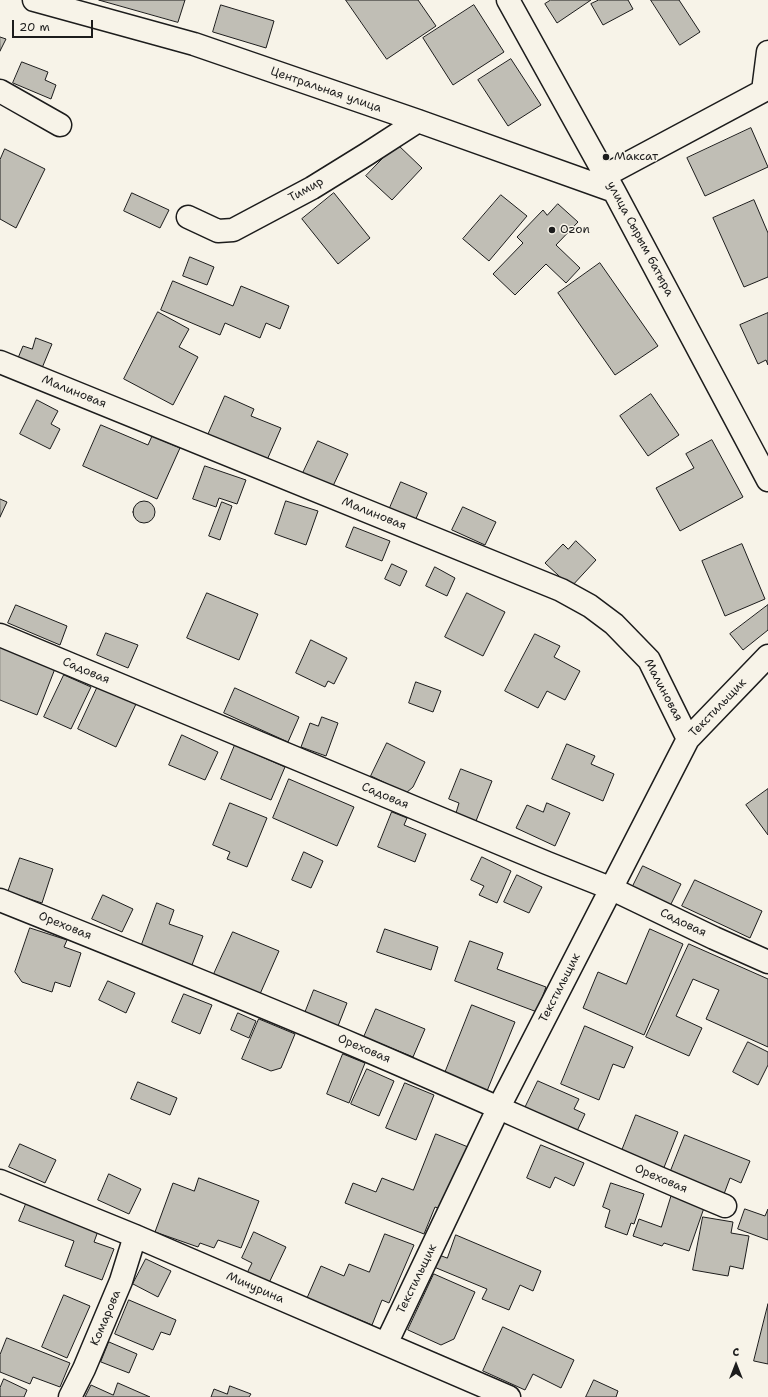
<!DOCTYPE html>
<html>
<head>
<meta charset="utf-8">
<style>
  body { margin:0 }
  #map { position:relative; width:768px; height:1397px; overflow:hidden; background:#f7f3e8; font-family:"Shantell Sans",sans-serif }
  canvas { display:block }
  .north { position:absolute; left:716px; top:1345px; width:40px; height:40px; -webkit-text-stroke:3px #f7f3e8; paint-order:stroke; rotate:0deg; font-size:11px; font-weight:700; line-height:16px; text-align:center; color:#1c1c1c }
  .north::after { content:''; display:block; margin:auto; width:14px; height:18px; background:#1c1c1c; clip-path:polygon(50% 0,100% 100%,50% 72%,0 100%) }
  .scale { position:absolute; left:12px; top:20px; width:81px; height:18px; box-sizing:border-box; border:2px solid #1c1c1c; border-top:0; padding-left:5px; font-size:12px; line-height:14px; white-space:nowrap; color:#1c1c1c; -webkit-text-stroke:3px #f7f3e8; paint-order:stroke }
</style>
</head>
<body>
<div id="map">
<canvas width="768" height="1397"></canvas>
<div class="north">С</div>
<div class="scale">20 m</div>
</div>
<script>
const g = document.querySelector('canvas').getContext('2d');
g.lineJoin = 'round';
function fill(path, color) {
  g.fillStyle = color;
  g.fill(path, 'evenodd');
}
function trace(path, color, width, dash) {
  g.strokeStyle = color;
  g.lineWidth = width;
  g.lineCap = dash ? 'butt' : 'round';
  g.setLineDash(dash || []);
  g.stroke(path);
}
function label(font, color, halo, rows, align = 'center') {
  g.font = font + ' "Shantell Sans",sans-serif';
  g.lineWidth = 3;
  g.setLineDash([]);
  g.textBaseline = 'middle';
  g.strokeStyle = halo;
  g.fillStyle = color;
  for (const [text, x, y, turn = 0] of rows) {
    g.save();
    g.translate(x, y);
    g.rotate((+turn || 0) * Math.PI / 180);
    g.textAlign = isNaN(turn) ? turn : align;
    if (halo) g.strokeText(text, 0, 0);
    g.fillText(text, 0, 0);
    g.restore();
  }
}
const building = new Path2D(`
  M99,0h86l-7,22z
  M346,0h72l18,26 -49,33z
  M551,0h40l-34,23 -12,-19z
  M599,0h29l5,9 -30,16 -12,-21z
  M651,0h28l21,32 -20,13z
  M221,5l53,16 -8,27 -53,-16z
  M474,5l30,47 -51,33 -30,-47z
  M0,37l6,2 -6,12z
  M511,59l30,46 -33,21 -30,-46z
  M22,62l26,10 -3,8 11,5 -5,14 -38,-16z
  M751,128l17,39 -63,29 -18,-38z
  M397,144l25,24 -30,32 -26,-24z
  M5,149l40,20 -29,59 -16,-9v-59z
  M132,193l37,17 -9,18 -36,-17z
  M334,193l36,45 -32,26 -36,-45z
  M501,195l26,21 -38,45 -26,-22z
  M754,200l14,33v44l-24,10 -31,-69z
  M558,204l20,18 -22,23 24,23 -14,15 -20,-19 -31,31 -22,-21 30,-31 -6,-6 26,-27 4,5z
  M190,257l24,10 -7,18 -24,-9z
  M600,263l58,83 -43,29 -57,-82z
  M173,281l60,25 8,-20 48,20 -9,23 -14,-6 -6,15 -35,-15 -5,12 -59,-25z
  M158,312l31,17 -10,18 19,10 -25,48 -49,-26z
  M768,313v52l-2,-5 -8,4 -18,-39z
  M36,338l16,6 -10,24 -24,-10 5,-12 9,3z
  M651,394l28,41 -31,21 -28,-40z
  M225,396l29,13 -3,7 30,12 -14,32 -59,-25z
  M37,400l21,11 -7,13 9,5 -10,20 -30,-15z
  M101,425l47,20 4,-9 28,12 -23,51 -74,-33z
  M712,440l31,57 -63,34 -24,-43 38,-20 -8,-14z
  M318,441l30,13 -15,32 -30,-13z
  M205,466l41,14 -9,24 -18,-6 -3,9 -23,-8z
  M401,482l26,11 -12,28 -26,-11z
  M0,499l7,3 -7,15z
  M286,501l32,10 -12,34 -31,-11z
  M133 512a11 11 0 1 1 22 0a11 11 0 1 1-22 0Z
  M222,502l10,4 -12,34 -11,-4z
  M463,507l33,15 -11,23 -33,-15z
  M354,527l36,14 -8,20 -36,-14z
  M576,541l20,19 -25,27 -26,-24 18,-19 5,5z
  M742,544l23,55 -40,17 -23,-55z
  M392,564l15,7 -7,15 -15,-7z
  M435,567l20,11 -8,18 -21,-10z
  M207,593l51,21 -19,46 -52,-22z
  M467,593l38,19 -22,44 -38,-19z
  M16,605l51,21 -7,19 -52,-22z
  M768,605v25l-25,20 -13,-16z
  M106,633l32,12 -10,23 -31,-13z
  M535,634l25,12 -6,11 26,14 -15,29 -18,-9 -9,17 -33,-17z
  M311,640l36,18 -13,26 -6,-3 -3,6 -29,-14z
  M0,643l56,23 -19,49 -37,-15z
  M64,675l27,12 -20,42 -27,-12z
  M416,682l25,9 -8,21 -24,-9z
  M98,686l38,18 -20,43 -38,-18z
  M235,688l64,29 -11,25 -64,-29z
  M322,717l16,6 -12,33 -25,-9 9,-24 8,3z
  M182,735l36,17 -13,28 -36,-15z
  M387,743l38,19 -12,25 -7,6 -35,-17z
  M567,744l28,12 -4,8 23,10 -11,27 -51,-22z
  M235,745l50,22 -14,33 -50,-21z
  M461,769l31,12 -16,40 -20,-8 3,-10 -10,-4z
  M289,779l65,28 -17,39 -64,-28z
  M768,789v46l-22,-30z
  M230,803l37,15 -20,49 -20,-8 3,-7 -17,-7z
  M547,803l23,10 -15,33 -39,-18 11,-23 16,7z
  M392,812l15,6 -3,7 22,9 -11,28 -37,-15z
  M304,852l19,9 -12,27 -19,-8z
  M482,857l29,14 -14,32 -18,-8 5,-9 -13,-6z
  M20,858l33,11 -11,34 -34,-11z
  M643,866l38,18 -13,26 -38,-18z
  M517,875l25,12 -13,26 -25,-11z
  M695,880l67,31 -12,27 -68,-32z
  M103,895l30,14 -11,23 -30,-13z
  M157,903l17,7 -5,14 34,12 -11,29 -51,-18z
  M30,928l37,12 -3,7 17,6 -11,34 -15,-5 -3,10 -30,-10 -7,-10z
  M385,929l53,18 -7,23 -54,-18z
  M650,929l33,15 -39,91 -61,-27 15,-36 28,12z
  M233,932l46,19 -19,43 -46,-20z
  M470,941l33,12 -6,16 49,18 -9,25 -82,-31z
  M689,944l79,35v68l-62,-28 13,-29 -26,-11 -17,37 26,12 -13,28 -43,-19z
  M108,981l27,12 -9,20 -27,-13z
  M314,990l33,13 -9,23 -33,-13z
  M184,994l28,11 -12,29 -28,-12z
  M472,1005l43,17 -28,69 -42,-18z
  M376,1009l49,20 -12,28 -49,-20z
  M238,1013l18,8 -7,17 -18,-8z
  M259,1019l36,15 -14,34 -10,3 -29,-12z
  M585,1026l48,21 -9,21 -11,-4 -14,36 -38,-16z
  M748,1042l20,10v13l-10,20 -25,-13z
  M343,1054l22,9 -16,40 -22,-9z
  M367,1069l27,12 -15,35 -28,-12z
  M538,1081l41,18 -5,10 11,5 -8,17 -52,-23z
  M138,1082l39,16 -7,17 -39,-16z
  M405,1083l29,12 -18,45 -30,-12z
  M636,1115l42,17 -15,38 -42,-17z
  M436,1134l37,15 -25,63 -13,-5 -11,27 -79,-31 8,-20 23,9 6,-14 31,12z
  M685,1135l65,26 -9,22 -11,-5 -6,16 -54,-21z
  M20,1144l36,16 -11,23 -36,-16z
  M541,1145l43,18 -10,23 -19,-9 -5,11 -23,-10z
  M109,1174l32,15 -12,25 -31,-14z
  M199,1178l60,23 -18,47 -23,-8 -4,8 -14,-5 -2,4 -43,-15 18,-49 21,8z
  M611,1183l33,11 -10,30 -3,-1 -4,12 -22,-8 5,-17 -7,-3z
  M672,1194l33,11 -16,46 -25,-8 -2,3 -29,-10 6,-17 22,8z
  M26,1204l72,27 -4,11 20,7 -12,31 -37,-14 9,-25 -55,-20z
  M745,1209l20,7 3,-7v31l-30,-11z
  M703,1217l30,5 -2,11 18,3 -6,33 -13,-3 -2,10 -35,-6z
  M254,1232l32,15 -18,38 -22,-10 6,-12 -10,-5z
  M385,1234l29,11 -25,58 -7,-3 -10,25 -65,-27 14,-32 23,10 5,-12 20,8z
  M456,1235l85,36 -8,20 -13,-6 -11,25 -27,-11 5,-10 -53,-22 5,-12 8,3z
  M146,1259l25,12 -13,26 -25,-13z
  M434,1274l41,18 -21,47 -13,6 -33,-15z
  M64,1295l26,11 -23,52 -25,-11z
  M129,1300l47,20 -6,15 -9,-3 -8,18 -38,-16z
  M768,1304v60l-14,-3z
  M503,1327l71,33 -13,28 -28,-14 -8,16 -42,-19z
  M7,1338l63,25 -10,24 -27,-10 -3,7 -30,-12v-17z
  M109,1342l28,12 -8,19 -28,-11z
  M4,1379l23,11 -3,7h-24v-9z
  M594,1380l24,11 -2,6h-30z
  M118,1383l32,14h-65l6,-12 22,10z
  M230,1386l21,8 -2,3h-38l3,-8 13,5z`);
fill(building, '#c0beb5');
trace(building, '#1c1c1c', 1);
const minor = new Path2D(`
  M34,0l160,44 224,77 196,70
  M508,0l106,191 154,289
  M0,91l60,34
  M606,175l157,-84 5,-39
  M188,217l30,14 15,-1 79,-42 55,-34 51,-33
  M0,362l561,228 29,16 24,18 35,36 39,79
  M0,635l547,228 63,25 104,50 54,24
  M0,900c120,48 240,96 359,147 122,52 243,108 366,159
  M0,1181l135,55 374,161
  M386,1344l113,-237 189,-368 80,-83
  M70,1397l14,-28 37,-88 14,-45`);
trace(minor, '#1c1c1c', 25);
trace(minor, '#f7f3e8', 22);
for (const [x, y, r, color] of [
  [606,157,4,"#1c1c1c"],
  [552,230,4,"#1c1c1c"]
]) {
  const dot = new Path2D();
  dot.arc(x, y, r, 0, 2 * Math.PI);
  g.fillStyle = color;
  g.fill(dot);
  trace(dot, '#f7f3e8', 1.5);
}
label('12px', '#1c1c1c', '#f7f3e8', [
  ["Центральная улица",326,90,19],
  ["Тимир",306,190,-29],
  ["улица Сырым батыра",640,239,62],
  ["Малиновая",74,392,22],
  ["Малиновая",374,514,22],
  ["Садовая",86,671,23],
  ["Малиновая",663,690,62],
  ["Текстильщик",718,708,-46],
  ["Садовая",385,796,23],
  ["Садовая",683,923,26],
  ["Ореховая",65,926,22],
  ["Текстильщик",560,988,-63],
  ["Ореховая",364,1049,23],
  ["Ореховая",661,1179,23],
  ["Текстильщик",417,1279,-64],
  ["Мичурина",255,1288,23],
  ["Комарова",106,1318,-67]
]);
label('12px', '#1c1c1c', '#f7f3e8', [
  ["Максат",614,157],
  ["Ozon",560,230]
], 'left');
</script>
</body>
</html>
